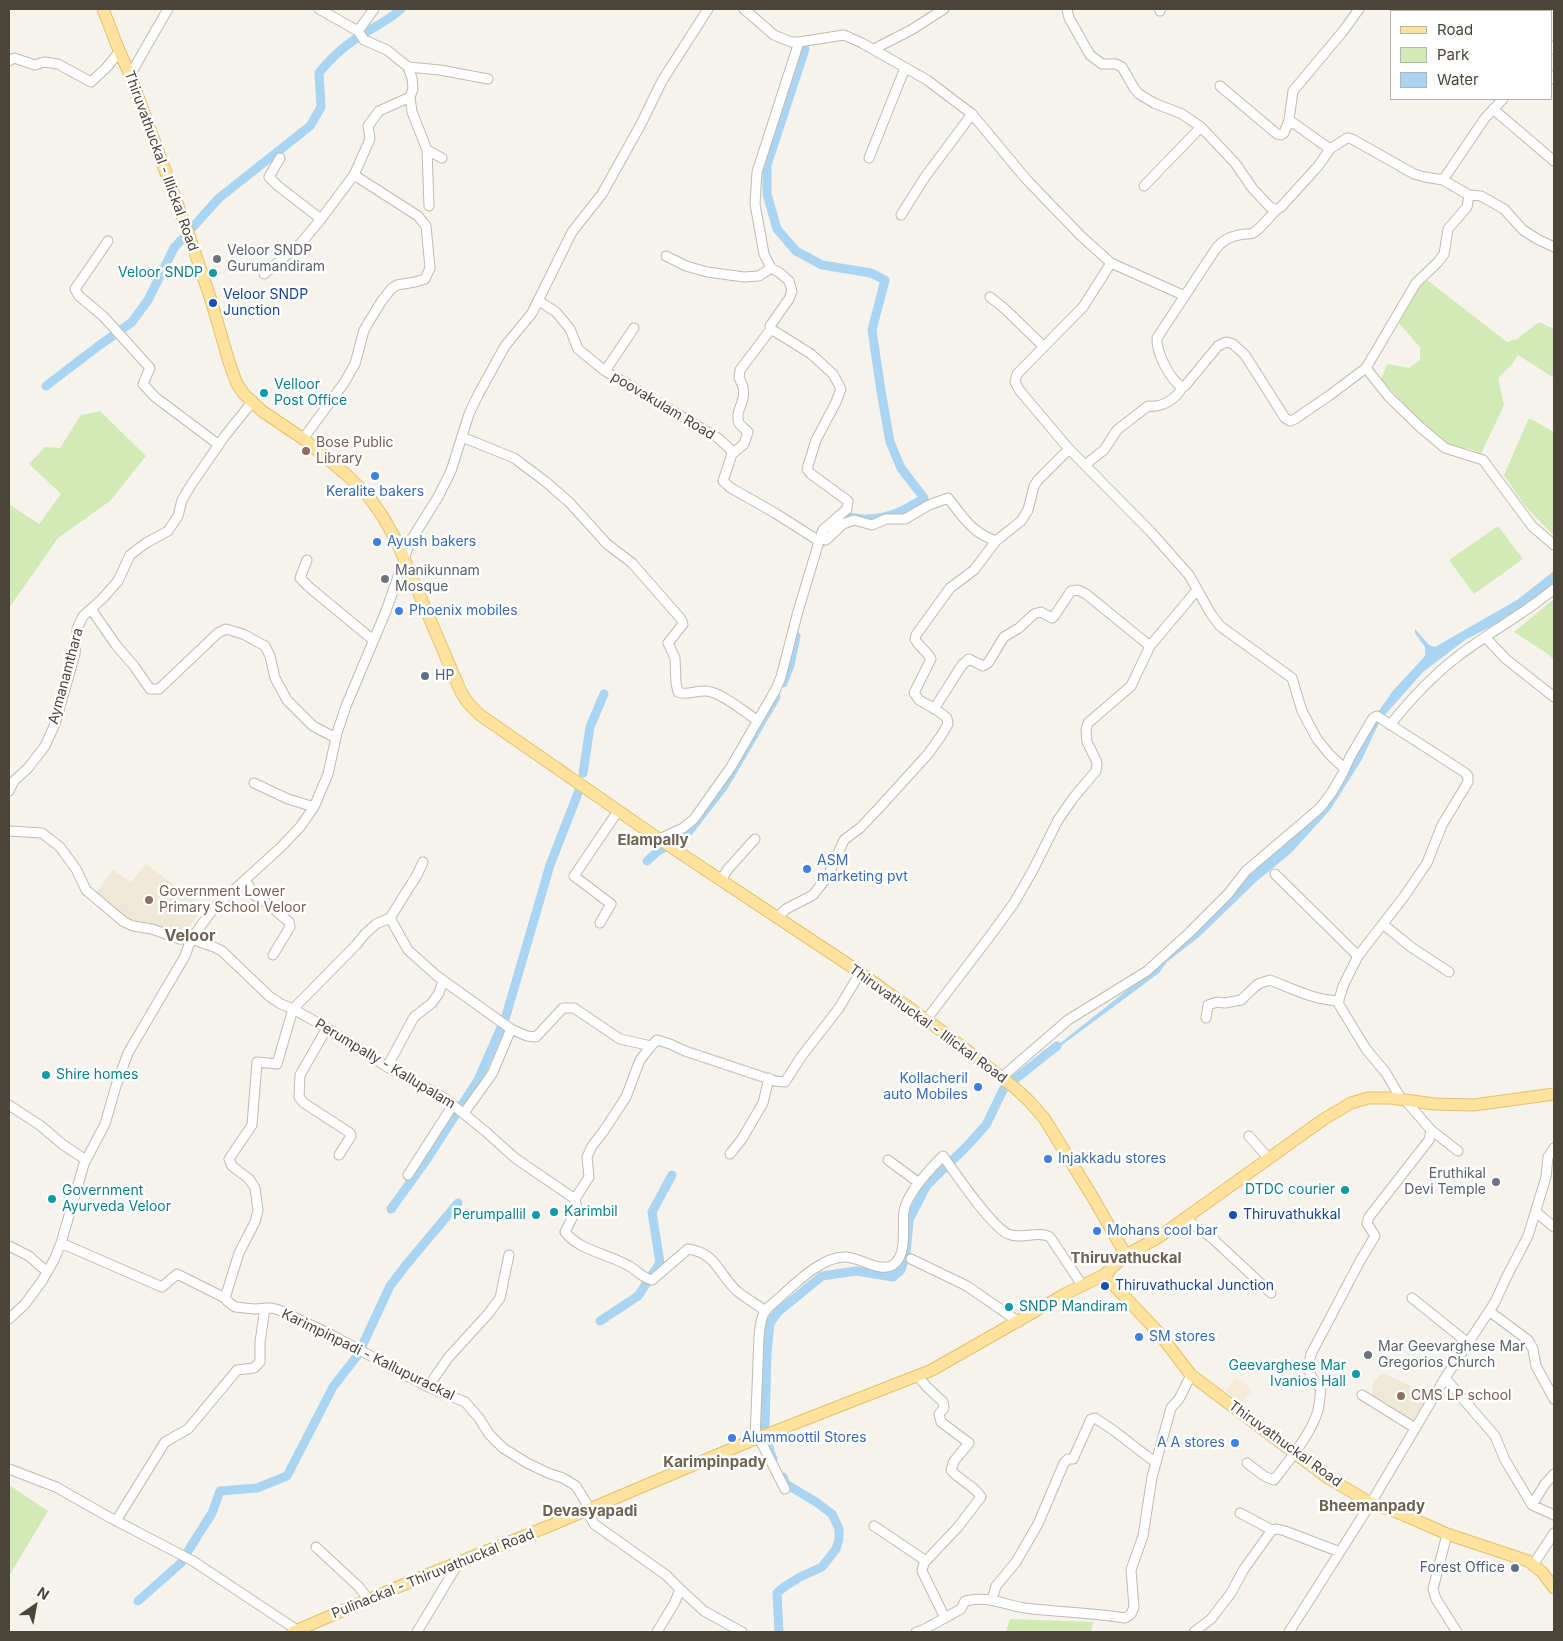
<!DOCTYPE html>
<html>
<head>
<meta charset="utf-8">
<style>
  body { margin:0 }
  #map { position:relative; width:1563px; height:1641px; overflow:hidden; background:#f6f3ec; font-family:Inter,sans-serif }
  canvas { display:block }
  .frame { position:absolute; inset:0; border:10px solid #4b4439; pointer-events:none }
  .legend { position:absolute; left:1390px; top:10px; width:162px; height:90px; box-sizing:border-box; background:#fff; border:1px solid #b7b4b0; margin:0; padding:6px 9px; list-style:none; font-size:15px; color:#4b4439 }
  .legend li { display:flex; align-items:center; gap:10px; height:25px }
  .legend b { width:25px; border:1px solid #b7b4b0 }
  .north { position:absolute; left:10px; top:1581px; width:50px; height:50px; -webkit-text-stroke:4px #fff; paint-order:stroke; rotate:33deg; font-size:14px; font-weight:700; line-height:20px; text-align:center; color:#4b4439 }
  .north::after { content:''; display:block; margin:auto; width:18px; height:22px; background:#4b4439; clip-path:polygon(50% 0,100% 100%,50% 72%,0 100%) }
</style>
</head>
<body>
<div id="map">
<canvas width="1563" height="1641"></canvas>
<div class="frame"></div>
<ul class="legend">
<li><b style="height:6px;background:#ffe39c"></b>Road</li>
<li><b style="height:14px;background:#d2eab5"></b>Park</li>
<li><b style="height:14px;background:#a9d4f2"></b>Water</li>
</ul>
<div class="north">N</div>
</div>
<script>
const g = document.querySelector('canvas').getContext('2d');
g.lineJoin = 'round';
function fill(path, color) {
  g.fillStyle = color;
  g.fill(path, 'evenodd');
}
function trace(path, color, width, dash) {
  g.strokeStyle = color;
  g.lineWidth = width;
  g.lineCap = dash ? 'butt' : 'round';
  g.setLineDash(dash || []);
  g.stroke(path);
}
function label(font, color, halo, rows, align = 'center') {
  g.font = font + ' Inter,sans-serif';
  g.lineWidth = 5;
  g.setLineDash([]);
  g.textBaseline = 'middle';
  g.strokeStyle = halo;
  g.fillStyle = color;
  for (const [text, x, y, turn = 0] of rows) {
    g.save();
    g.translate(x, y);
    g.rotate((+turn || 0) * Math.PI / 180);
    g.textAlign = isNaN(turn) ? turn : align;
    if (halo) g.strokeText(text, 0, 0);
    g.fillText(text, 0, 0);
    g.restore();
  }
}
fill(new Path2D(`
  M1236,1377l12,8 4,6 -11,13 -16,-13z`), '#f7ead8');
fill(new Path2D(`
  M146,864l58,43 -21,29 -32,-12 -14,-1 -14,-7 -27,-23 17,-23 18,12z
  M1382,1373l39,17 10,6 -18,24 -28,-14 -13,-10 1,-14z`), '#efe8d6');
fill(new Path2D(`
  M1427,280l80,62 10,-3 22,-17 15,7v49l-36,-23 -6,9 -14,14 6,27 -23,49 -10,-5 -19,-2 -22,-15 -49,-53 6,-15 22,4 11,-8v-13l-21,-24 18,-33z
  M100,411l46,45 -36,45 -52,37 -49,70v-104l30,20 22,-30 -32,-30 16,-17 15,1 21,-33z
  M1529,418l25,14v104l-29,-30 -21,-31z
  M1498,526l25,33 -49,35 -25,-34z
  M1554,599v61l-6,-6 -34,-22z
  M9,1485l39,26 -39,65z
  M1010,1619l83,3 -2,10h-85z`), '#d2eab5');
fill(new Path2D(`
  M1554,571v14l-47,33 -42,22 -42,32 -39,44 -6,9 -17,36 -31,49 -39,43 -34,28 -58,56 -32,25 -8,11 -155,115 142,-113 95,-96 76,-65 59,-99 16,-23 33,-36v-9l-10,-14v-4l14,16 6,2 82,-47z`), '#a9d4f2');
trace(new Path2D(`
  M805,49l-38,116v29l10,35 19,22 26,14 49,8 14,7 -13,50 9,61 9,51 11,26 23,30c-19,12 -34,21 -57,21 -7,1 -14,-3 -20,-1 -11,2 -19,14 -24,24
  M192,228l27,-30 91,-72 11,-19 -2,-34c10,-13 22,-24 35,-33 15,-11 33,-18 47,-31
  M46,386l51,-39 35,-25 16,-22 26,-52 8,-9
  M783,683l7,-18 6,-29
  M583,773l7,-46 14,-33
  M647,861l11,-10 28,-16 38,-49 52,-89
  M391,1209l34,-47 53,-82 28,-64 44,-151 30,-77
  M600,1321l38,-25 22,-33 -8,-51 20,-37
  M363,1344l27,-58 16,-21 52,-62
  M765,1427l2,-74 3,-30 8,-11 44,-36 34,-5 37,6 8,-7 5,-16 3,-34 18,-35 40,-39 19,-21 18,-37 53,-42
  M768,1442l2,9 3,8
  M188,1551l24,-38 8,-22 37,-3 30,-12 46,-89 24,-31
  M138,1601l43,-38
  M779,1632l-2,-39 7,-6 16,-10 22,-10 14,-18 3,-10v-10l-7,-15 -16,-12 -30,-18 -3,-7`), '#a9d4f2', 9);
const minor = new Path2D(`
  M744,9l30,26 17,7h8l45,-7 18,8 65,37 45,34 54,65 55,57 30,27 74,33
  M1067,9l2,9 21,37 12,9h14l6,3 12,21 5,6 15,9 28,11 19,13 34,36 18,26 17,18 5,2
  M1160,9v2
  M358,31l16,-22
  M874,49l37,-19 33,-21
  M1552,49l2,-3
  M9,61l5,-3 21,7 9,-3 14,2 33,18 16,-15 12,-15
  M408,67l32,3 48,9
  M130,75l38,-66
  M1552,76l2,3
  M1220,86l57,48 4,1 3,-2 5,-13
  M410,97l2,15 15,38 15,8
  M1493,109l61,52
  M1330,149l-41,-29 4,-29 51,-61 15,-21
  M427,150l2,56
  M280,158l-11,19 9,9 43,33
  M869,158l36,-90
  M1443,180l42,-62 18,-19
  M1144,186l57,-59
  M1469,195l-2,12 -19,22 -4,25 -6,8 -22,21 -50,85 -36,27 -35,24 -5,2 -5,-3 -40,-63 -12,-11 -7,-2 -8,4 -33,40 -3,1c-12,-7 -26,-35 -25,-49l58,-88c8,-11 16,-14 30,-16 1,0 6,0 8,-1 10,-5 19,-22 28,-26l38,-42 11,-16 17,-11 5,1 62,35 11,3 18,3 26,15 12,1 23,13 19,21 14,9 17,8
  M901,215l24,-38 47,-63
  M108,241l-33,48 4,7 24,20 47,52 -7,16 12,13 64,48
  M666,256l20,10 21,6 37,5 15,-1 12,-8
  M1111,263l-28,44 -66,67 -2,8 5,9 49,58 81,82 39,44 22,39 9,12 72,52 10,33 15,28 12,15 16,15
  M264,274l37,-31 20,-24 33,-44 16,-36 -2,-13 11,-15 31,-14 3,-8 -1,-11 -4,-11 -21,-17 -23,-10 -6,-9 -39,-22
  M990,297l15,12 39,38
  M539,301l17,11 14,17 8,20 27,22 113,67 12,11 2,5 -9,27 8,7 44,25 44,28
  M1366,368l23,29 31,30 25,21 38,12 49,66 22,19
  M605,371l29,-43
  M462,437l52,21 32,24 24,21 37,41 25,19 49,56 2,5 -15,19 7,15 1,25 2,9c10,4 18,-2 28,-1 15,1 38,21 51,29
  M303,439l41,-56 11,-19 9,-34 17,-28 10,-13 6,-4 18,-3 10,-3 5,-11 -4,-42 -8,-10 -64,-41
  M732,454l12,-10 4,-12c-2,-2 -7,-6 -9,-9 -6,-15 13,-23 0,-45l1,-8 31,-41
  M1085,465l19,-15 13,-20 31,-24c13,2 29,-7 34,-19
  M820,538l6,2 17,-16 11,-4 18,5 14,-6h19l24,-14 19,-7c16,20 23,34 48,43
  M307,560l-7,18 9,9 64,53
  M91,609l25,36 18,21 16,23h9l59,-56 8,-4 17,5 22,12 5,10 5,22 12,22 26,26 23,12
  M1485,637l21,22 48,38
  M934,709l28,-44 7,-6 14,7 5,-3 16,-26 15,-9 15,-14 7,-2 11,6 3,-3 16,-24 7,-1 8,4 64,52
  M1390,725c20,-25 41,-48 67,-68 31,-24 67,-43 97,-68
  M254,783l34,16 26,8
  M9,791l5,-10 14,-13 17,-22 10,-22 20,-70 2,-25 6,-13 19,-17 16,-18 12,-26 16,-12 22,-12 10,-15 4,-16 9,-15 33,-48 29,-36
  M9,831l33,2 18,14 16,22 10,21 38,32 9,4 19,3 28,10h11l23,8 8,4 47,45 12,8 12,5 34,19 60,39 56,30 42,34 30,27 60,41
  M659,839l24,-11 11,-9 37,-52 45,-78 5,-12 16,-62 23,-77 3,-8 24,-21 1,-8 -37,-27 -4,-5 9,-29 20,-38 5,-13 -8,-15 -22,-20 -40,-25 -1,-3 19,-27 3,-8 -3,-10 -9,-8 -9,-5 -7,-14 -9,-50 2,-32 42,-130
  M1275,874l83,82
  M721,880l7,-11 27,-30
  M246,881l8,14 14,9 21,18 1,5 -17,28
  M778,917l8,-8 27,-14 15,-19 16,-36 16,-12 19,-20 49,-54 13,-18 7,-12 -1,-6 -10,-8 -18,-10 -5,-7 17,-34c-4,-8 -12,-12 -16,-20l1,-4 34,-47 24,-18 22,-29 25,-20 7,-11 6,-24 4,-6 31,-31
  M390,918l18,32 29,26 74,53 16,7 9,1 27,-29h11l46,31 31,7
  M600,923l11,-19 -37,-28 44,-65
  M1384,925l27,22 38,25
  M1206,1018l2,-13 9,-3 8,1 16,-3 17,-16 12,-4c23,9 44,20 69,21
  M926,1020l67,-88 21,-29 19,-33 25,-50 16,-23 22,-26 1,-7 -1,-4 -9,-18 -1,-12 2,-7 43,-37 19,-40 47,-56
  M327,1028l-27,47 -1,22 5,6 46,30 1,3 -12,19
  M387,1067l27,-50 18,-14 7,-10 4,-13
  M1002,1077l66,-57 79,-49 42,-38 39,-39 18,-23 74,-63 12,-16 11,-19 7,-16 23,-39 4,-2 87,56 4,4v6l-26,43 -15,38 -24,35 -45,58 -15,30 -5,17 28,46 20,24 15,26
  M9,1105l32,21 21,18 24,16
  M464,1113l28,-39 19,-45
  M1431,1130l27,21
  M1249,1136l20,23
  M730,1154l12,-15 21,-36 6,-25
  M888,1160l31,23
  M408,1175l45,-70
  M575,1199l14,-22 -2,-20 5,-11 11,-14 23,-35 14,-37 11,-14 6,-6 13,4 15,7 90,30 10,1 16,-25 38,-49 21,-35
  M575,1199l2,9 -12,24c15,19 44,22 64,34 9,5 12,11 23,14l36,-31c29,4 30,25 49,42 8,7 19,13 29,20
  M1536,1212l18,15
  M1184,1218l28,20 59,55
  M61,1243l101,44 15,-13 48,24 2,3 8,6 19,2 18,-1 7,2 51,24 98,53 37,15 14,16 10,16 14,14 24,15 21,10 15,5 13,8 14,23
  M9,1246l20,10 18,16
  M911,1259l56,27 52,36
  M225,1298l14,-45 16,-31 3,-12 -3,-22 -6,-9 -17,-13 -3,-7 23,-34 5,-63 20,2 16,-55 63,-64 9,-11 11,-10 14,-6 27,-43 6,-13
  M1412,1298l56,45
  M1489,1311l39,29 5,9 3,17 18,33
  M9,1319l16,-15 17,-23 12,-21 7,-17 23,-79 21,-40 11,-38 12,-33 57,-97 6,-17 23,-31 67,-61 19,-20 14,-20 14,-33 9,-41 9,-27 40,-95 24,-69 28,-45 13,-26 18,-57 9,-19 27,-49 27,-33 40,-81 30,-38 39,-70 21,-43 46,-72
  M918,1376l8,10 17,16 1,6 -5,6 2,8 28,21 -15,18 -3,9c9,11 23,15 30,27l-23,30 -34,36 -2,8 23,47
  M1445,1378l50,58 10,24 27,45
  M428,1387l20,-29 40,-44 12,-16 9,-43
  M1362,1395l53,33
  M759,1438l26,51
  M755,1439l4,-102c1,-9 1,-18 6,-26 4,-5 10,-9 14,-13 17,-15 43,-42 67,-41 15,1 34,16 47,8 15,-10 9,-40 11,-54 3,-18 27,-43 39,-55 12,17 48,70 65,78 13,6 30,-4 42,3l32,48
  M1247,1463l17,13 10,4c14,-18 42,-52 45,-75 1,-5 1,-11 2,-16 -12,-13 -14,-17 -10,-35l49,-93 15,-25 -8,-13 2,-6 60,-77 2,-10 -26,-30
  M9,1469l47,18 51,29 86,45 104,69
  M1554,1474l-9,10 -13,21 22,10
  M587,1510l7,14 72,51 14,14 -5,13 -18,30
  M1240,1513l32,17
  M116,1521l49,-79 23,-13 49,-59 17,-2 6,-6v-20l5,-34
  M874,1526l52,35
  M1447,1534l-14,55 3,10 21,33
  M316,1547l43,40 9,12
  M1533,1565l21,-32
  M680,1589l24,22 38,21
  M992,1600l4,-14 20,-24 22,-38 26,-61 4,-4h5l18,-40 4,-1 18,12 43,33
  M417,1632l42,-70
  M916,1632l7,-2 38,-21 4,-8c21,-6 40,4 60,7 33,4 67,5 100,10l6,-4 3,-7 -3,-37 12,-34 9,-59 19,-69 8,-9 12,-24
  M1194,1632l17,-13 20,-26 13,-24 28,-39 5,-1 8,2 55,21
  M1289,1632l82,-129 74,-125 50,-76 11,-24 22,-42 18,-59 2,-20 6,-9`);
const major = new Path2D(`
  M103,9l15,39 12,27 61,166 20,59 18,62 8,22 7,10 18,17 43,29 43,36 21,21 14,20 14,25 64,150 7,11 12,12 179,124 196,130 91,65 69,54 14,13 15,17 48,78 34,59
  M1104,1275l54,57 33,43 137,103 43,25 33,12 43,19 81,27 14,11 12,16
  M293,1632l126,-54 135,-54 201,-85 177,-69 135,-77 37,-18 22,-20 33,-18 165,-118 27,-16 17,-5h23l43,6 40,1 80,-11`);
trace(minor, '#c2bbae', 11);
trace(major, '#e6c16a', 13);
trace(minor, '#fff', 9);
trace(major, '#ffe39c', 11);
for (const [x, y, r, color] of [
  [217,259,5,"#6b7280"],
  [213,273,5,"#0f9aa8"],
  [213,303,5,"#1a4fb4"],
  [264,393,5,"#0f9aa8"],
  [306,451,5,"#8d6e63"],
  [375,476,5,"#3f7fe0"],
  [377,542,5,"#3f7fe0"],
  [385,579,5,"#6b7280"],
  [399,611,5,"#3f7fe0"],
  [425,676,5,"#5c6f8a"],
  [807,869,5,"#3f7fe0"],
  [149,900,5,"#8d6e63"],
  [46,1075,5,"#0f9aa8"],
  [978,1087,5,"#3f7fe0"],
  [1048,1159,5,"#3f7fe0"],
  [1496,1182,5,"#6b7280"],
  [1345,1190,5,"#0f9aa8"],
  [52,1199,5,"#0f9aa8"],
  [554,1212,5,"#0f9aa8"],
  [536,1215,5,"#0f9aa8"],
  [1233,1215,5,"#1a4fb4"],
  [1097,1231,5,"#3f7fe0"],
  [1105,1286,5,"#1a4fb4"],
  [1009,1307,5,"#0f9aa8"],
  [1139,1337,5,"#3f7fe0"],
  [1368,1355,5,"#6b7280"],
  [1356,1374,5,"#0f9aa8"],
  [1401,1396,5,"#8d6e63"],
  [732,1438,5,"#3f7fe0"],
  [1235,1443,5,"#3f7fe0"],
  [1515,1568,5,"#5c6f8a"]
]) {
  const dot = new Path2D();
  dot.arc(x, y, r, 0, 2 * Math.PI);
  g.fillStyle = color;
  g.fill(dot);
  trace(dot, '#fff', 2);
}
label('14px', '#4b4439', '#fff', [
  ["Thiruvathuckal - Illickal Road",161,161,70],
  ["poovakulam Road",663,406,31],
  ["Aymanamthara",66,676,-75],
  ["Thiruvathuckal - Illickal Road",928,1024,36],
  ["Perumpally - Kallupalam",385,1064,31],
  ["Karimpinpadi - Kallupurackal",368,1355,26],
  ["Thiruvathuckal Road",1285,1444,36],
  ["Pulinackal - Thiruvathuckal Road",433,1574,-22]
]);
label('14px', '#5b616d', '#fff', [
  ["Veloor SNDP",227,251],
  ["Gurumandiram",227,267],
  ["Manikunnam",395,571],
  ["Mosque",395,587],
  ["Eruthikal",1486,1174,"right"],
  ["Devi Temple",1486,1190,"right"],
  ["Mar Geevarghese Mar",1378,1347],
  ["Gregorios Church",1378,1363]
], 'left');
label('14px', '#0d838f', '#fff', [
  ["Veloor SNDP",203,273,"right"],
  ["Velloor",274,385],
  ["Post Office",274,401],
  ["Shire homes",56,1075],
  ["DTDC courier",1335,1190,"right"],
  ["Government",62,1191],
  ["Ayurveda Veloor",62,1207],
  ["Karimbil",564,1212],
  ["Perumpallil",526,1215,"right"],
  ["SNDP Mandiram",1019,1307],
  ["Geevarghese Mar",1346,1366,"right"],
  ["Ivanios Hall",1346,1382,"right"]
], 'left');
label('14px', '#164399', '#fff', [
  ["Veloor SNDP",223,295],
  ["Junction",223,311],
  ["Thiruvathukkal",1243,1215],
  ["Thiruvathuckal Junction",1115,1286]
], 'left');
label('14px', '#785e54', '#fff', [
  ["Bose Public",316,443],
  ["Library",316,459],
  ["Government Lower",159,892],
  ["Primary School Veloor",159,908],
  ["CMS LP school",1411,1396]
], 'left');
label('14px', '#366cbe', '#fff', [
  ["Keralite bakers",375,492,"center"],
  ["Ayush bakers",387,542],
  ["Phoenix mobiles",409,611],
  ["ASM",817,861],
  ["marketing pvt",817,877],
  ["Kollacheril",968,1079,"right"],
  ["auto Mobiles",968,1095,"right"],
  ["Injakkadu stores",1058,1159],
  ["Mohans cool bar",1107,1231],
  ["SM stores",1149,1337],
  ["Alummoottil Stores",742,1438],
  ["A A stores",1225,1443,"right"]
], 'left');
label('14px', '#4e5e75', '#fff', [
  ["HP",435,676],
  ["Forest Office",1505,1568,"right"]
], 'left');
label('bold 15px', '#6e6250', '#fff', [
  ["Elampally",653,840],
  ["Thiruvathuckal",1126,1258],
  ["Karimpinpady",715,1462],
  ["Bheemanpady",1372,1506],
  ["Devasyapadi",590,1511]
]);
label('bold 16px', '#6e6250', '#fff', [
  ["Veloor",190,936]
]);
</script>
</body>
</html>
